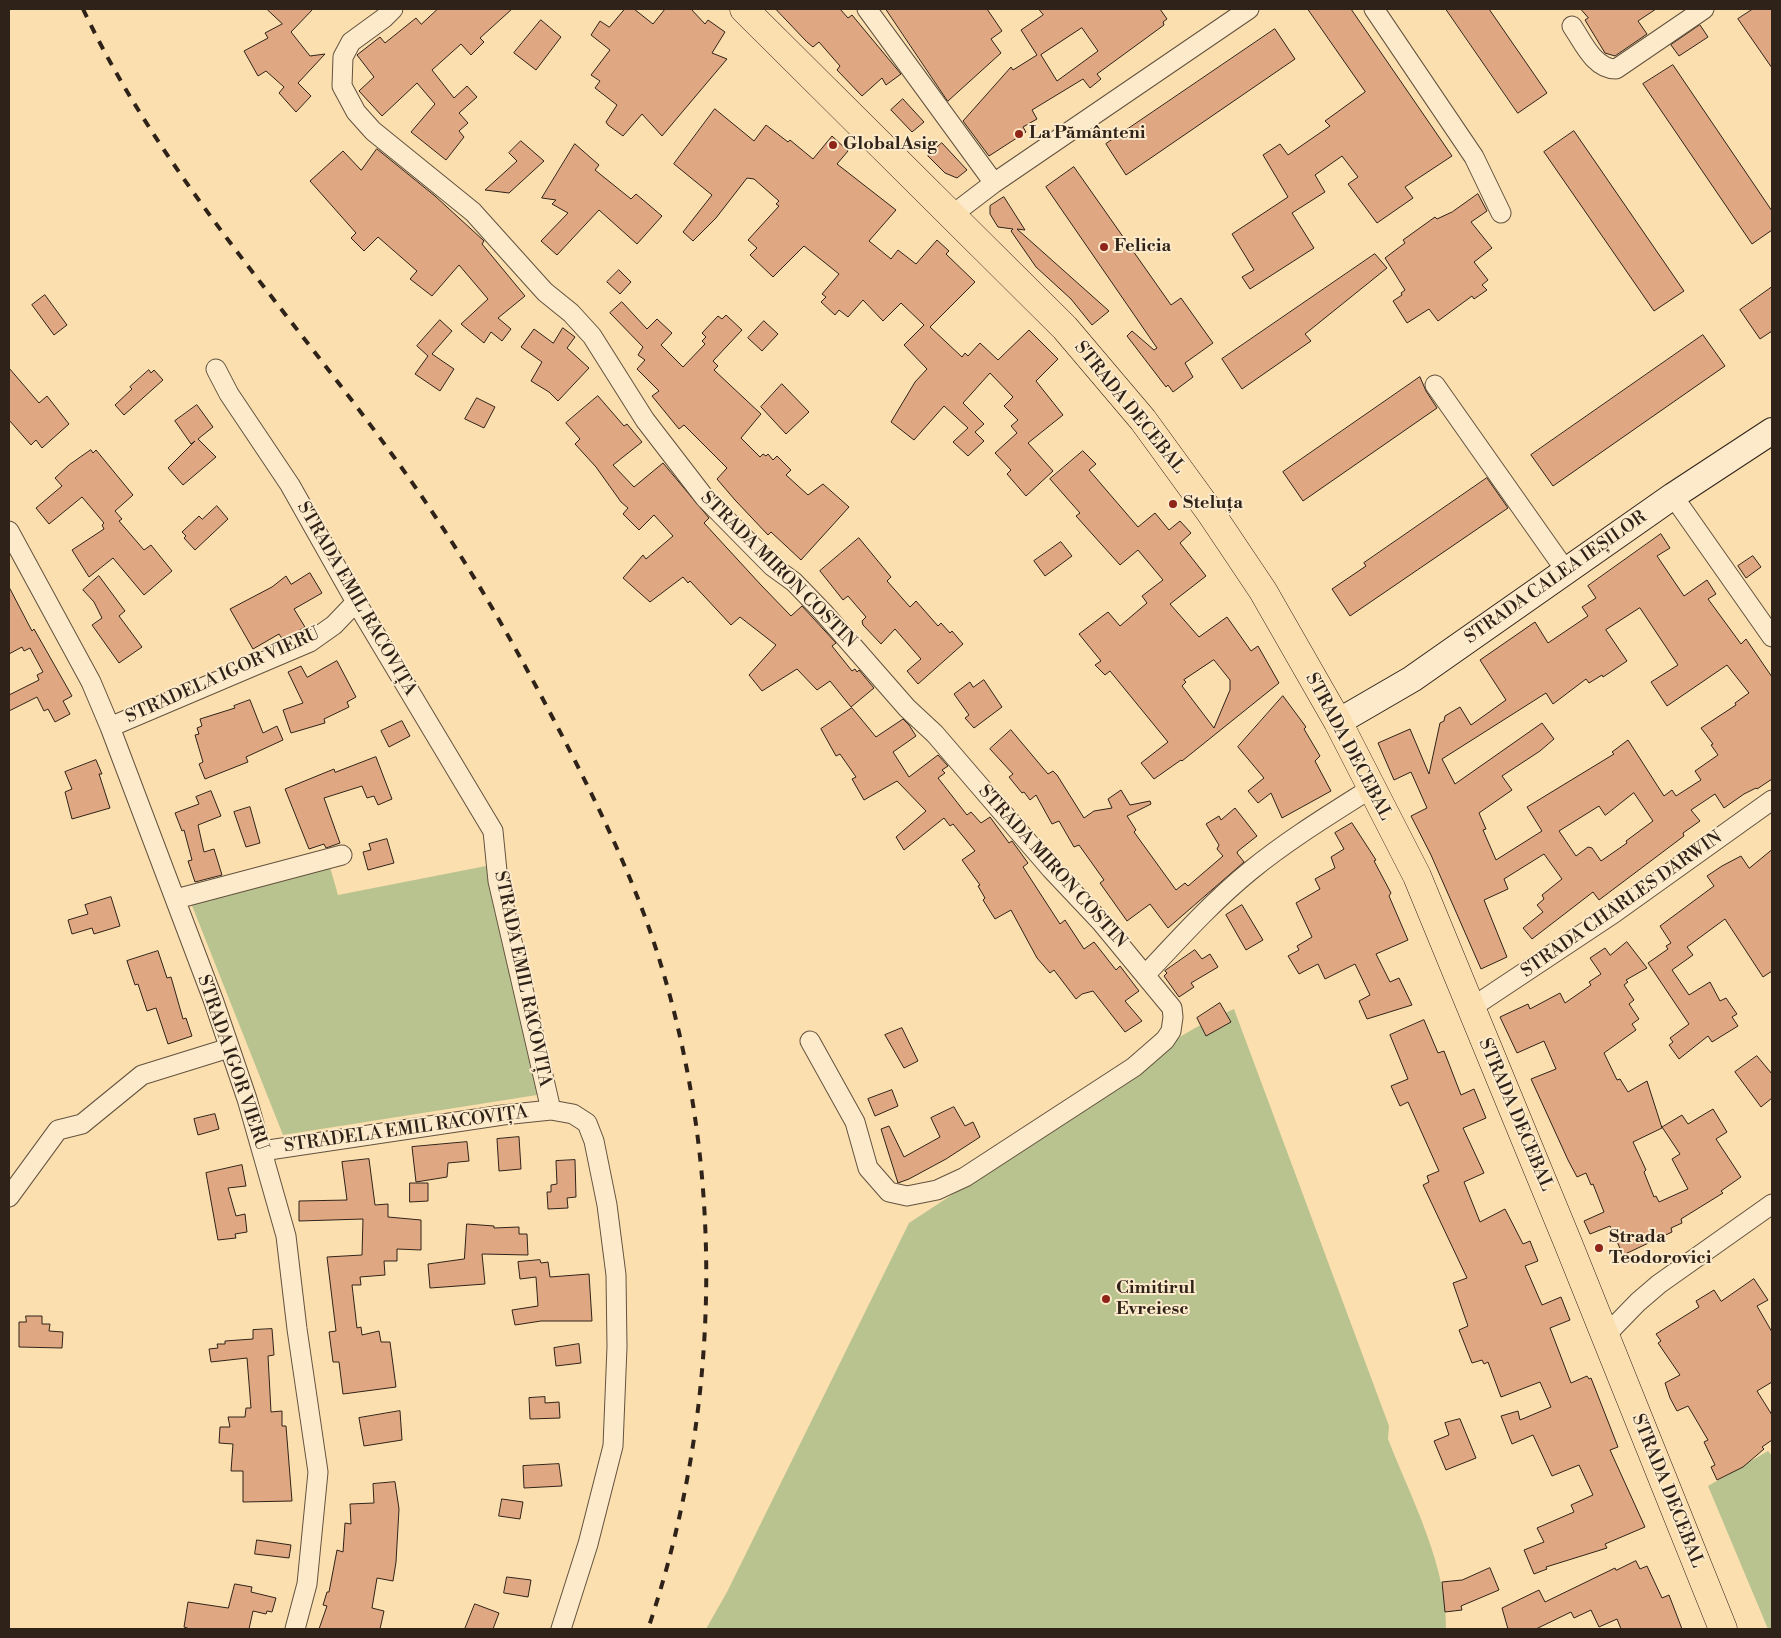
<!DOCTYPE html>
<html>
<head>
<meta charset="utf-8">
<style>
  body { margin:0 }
  #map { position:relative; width:1781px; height:1638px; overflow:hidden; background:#fcdfaf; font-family:"Libre Bodoni",serif }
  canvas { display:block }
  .frame { position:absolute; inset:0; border:10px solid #2f2319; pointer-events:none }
</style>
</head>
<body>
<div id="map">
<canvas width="1781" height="1638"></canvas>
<div class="frame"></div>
</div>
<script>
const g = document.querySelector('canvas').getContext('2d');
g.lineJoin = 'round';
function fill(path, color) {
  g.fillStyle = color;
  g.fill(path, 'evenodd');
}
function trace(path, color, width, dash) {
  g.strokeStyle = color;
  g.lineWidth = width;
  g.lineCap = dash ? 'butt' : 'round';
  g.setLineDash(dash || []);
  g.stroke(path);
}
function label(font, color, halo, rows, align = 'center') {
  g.font = font + ' "Libre Bodoni",serif';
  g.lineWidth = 4;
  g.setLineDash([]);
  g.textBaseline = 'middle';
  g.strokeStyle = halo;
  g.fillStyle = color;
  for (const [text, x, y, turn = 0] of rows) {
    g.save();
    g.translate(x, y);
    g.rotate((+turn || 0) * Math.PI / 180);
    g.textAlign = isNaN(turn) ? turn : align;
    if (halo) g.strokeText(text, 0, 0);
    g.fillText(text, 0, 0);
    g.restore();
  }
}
fill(new Path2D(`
  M491,865l48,227 -2,3 -254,40 -92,-232 139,-36 8,28z
  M1234,1009l155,417 -1,13c23,59 59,126 58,190h-740l21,-37 182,-369 248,-163 -2,-6c27,-20 49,-32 79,-45z
  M1768,1451l4,5v173h-4l-60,-143z`), '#b9c390');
const building = new Path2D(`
  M267,9h46l-22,23 19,24 15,-2 -27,29 13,13 -15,16 -17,-19 5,-6 -18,-16 -8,5 -14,-25 24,-13 -3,-5 17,-9z
  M438,9h74l-32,29 4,4 -13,13 -10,-11 -29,26 22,28 13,-12 10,11 -18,16 9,10 -9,8 5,6 -18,23 -35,-28 24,-28 -18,-21 -35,33 -23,-25 15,-14 -17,-22 23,-18 5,6 31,-25 5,6z
  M625,9h9l19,15 12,-15h26l14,15 3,-4 17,12 -13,21 15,6 -65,77 -20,-22 -19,22 -15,-11 -2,-3 11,-17 -22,-17 5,-7 -9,-6 19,-25 -19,-15 9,-14 9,6z
  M776,9h64l8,9 4,-3 49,59 -15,11 -4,-7 -20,18 -25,-26 3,-4 -21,-24 -6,5 -6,-5z
  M886,9h101l15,22 -11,8 10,14 -53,48z
  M1039,9h121l7,10 -4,3 1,3 -67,49 4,5 -11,9 -7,-9 -51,31 5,9 -14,8 3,5 -37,24 -26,-35 48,-54 2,3 24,-15 -16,-25 22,-15zM1082,28l16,23 -41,30 -16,-26z
  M1308,9h43l101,147 -47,31 8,11 -36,25 -29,-39 10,-7 -16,-21 -27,19 10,17 -33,21 22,35 -64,41 -8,-12 12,-7 -22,-36 56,-37 -25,-42 17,-11 8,11 42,-29 -5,-5 40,-29z
  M1446,9h43l58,84 -29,20z
  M1581,9h75l-18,12 9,13 -32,22 -10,-3 -20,-33 3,-2z
  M1753,9h19v59l-34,-49z
  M541,20l20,17 -25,33 -22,-17z
  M1700,25l8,12 -29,19 -8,-11z
  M1275,29l20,30 -169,116 -20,-31z
  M1673,65l99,146v19l-20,14 -109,-160z
  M903,99l21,23 -12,10 -21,-22z
  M715,109l39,32 12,-16 22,17 2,-2 23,19 19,-23 16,15 -11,13 59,46 -27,31 22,18 7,-9 18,14 21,-24 12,11 -3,3 29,28 -45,45 32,30 3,-4 3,3 12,-13 18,17 31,-30 29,29 -22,22 27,34 -35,28 25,28 -27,25 -19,-22 4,-4 -16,-17 22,-20 -6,-7 7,-6 -14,-14 9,-9 -23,-24 -27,30 21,21 -9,8 9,9 -16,15 -15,-14 15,-14 -24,-22 -30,34 -23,-18 24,-40 12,-13 -23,-24 20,-20 -23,-22 -18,18 -20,-21 -15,17 -9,-7 -4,5 -14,-13 5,-5 -4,-3 17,-20 -35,-28 -31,31 -23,-22 7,-7 -9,-8 31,-34 -3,-2 3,-3 -25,-22 -7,-1 -31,40 -23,23 -10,-9 29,-37 -38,-31z
  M1574,131l110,160 -30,20 -110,-159z
  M521,141l23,20 -35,32 -24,-3 32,-29 -8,-8z
  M942,143l25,27 -10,8 -12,-5 -17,-17z
  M575,144l24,21 -4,5 36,29 5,-5 26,22 -25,28 -38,-34 -42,45 -16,-14 27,-28 -16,-9 4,-4 -14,-2z
  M377,149l58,47 48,44 1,1 -2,3 43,52 -27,22 13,11 -9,12 -11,-9 -7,11 -23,-19 27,-25 -29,-34 -27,31 -22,-17 7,-8 -39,-34 -14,14 -13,-13 5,-5 -46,-52 33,-30 18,19z
  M1074,167l97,138 10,-7 32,45 -28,20 8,14 -20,15 -5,-7 -2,2 -39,-51 5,-5 22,19 3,-2 -111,-161z
  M1478,194l9,17 -16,11 21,26 -18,14 14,18 -6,5 5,5 -13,9 -2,-3 -34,25 -9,-12 -22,14 -14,-22 9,-6 -1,-2 4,-3 -20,-32 20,-15 -2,-3 32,-23 2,2 15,-7z
  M1004,197l21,33 -8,-1 92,82 -17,14 -21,-26 -35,-32 -25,-36 2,-2 -15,-2 -8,-13v-8z
  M1375,254l12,14 -82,66 6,7 -69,48 -20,-30z
  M619,270l12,12 -11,12 -13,-12z
  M1772,287v44l-12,8 -20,-29z
  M45,295l22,30 -13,10 -22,-30z
  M622,302l25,27 10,-10 15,14 -11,12 22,22 22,-23 -3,-3 4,-4 -4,-4 16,-17 4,3 4,-4 16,15 -29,31 5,5 -4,4 47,44 -20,24 19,19 3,-3 3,2 2,-2 5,6 4,-4 14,14 -5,5 22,20 15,-11 26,23 -48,53 -30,-28 -3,3 -33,-35 -18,-21 10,-11 -43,-43 -5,4 -27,-33 7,-5 -22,-22 8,-9 -7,-5 5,-8 -33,-34z
  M440,320l12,11 -20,23 22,15 -14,22 -25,-17 13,-18 -11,-10z
  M764,321l14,13 -16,17 -14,-13z
  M563,328l12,9 -8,11 22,20 -31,33 -9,-9 -18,-11 11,-19 -21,-15 13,-18 19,14z
  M1703,335l22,31 -172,120 -22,-31z
  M9,368l30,35 8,-7 22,28 -27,24 -6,-8 -5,5 -22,-25z
  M149,370l2,3 3,-3 9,10 -39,35 -9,-10 17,-16 -2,-2z
  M1420,377l6,14 11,17 -134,93 -20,-29z
  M782,384l27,28 -23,22 -25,-27z
  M598,396l26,30 3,-2 15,18 -29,23 21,22 29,-24 46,55 -5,5 57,62 30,31 11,-10 34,37 -4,3 20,25 3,-2 2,3 2,-2 15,18 -23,19 -21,-26 -13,9 -20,-21 -35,22 -13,-16 27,-30 -36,-28 -9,8 -41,-44 -2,2 -5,-6 -33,25 -27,-24 20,-23 3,4 27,-23 -19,-21 -15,15 -16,-16 5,-6 -7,-6 -25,-35 -21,-23 5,-5 -14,-16z
  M477,398l18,9 -11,21 -19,-9z
  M197,405l16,22 -15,12 18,18 -33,28 -15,-17 27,-27 -4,3 -16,-23z
  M91,450l2,3 3,-3 37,45 -18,16 7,8 -3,2 25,29 7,-5 21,26 -28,24 -31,-37 -24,19 -17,-27 32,-21 -2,-4 2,-2 -22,-26 -33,27 -13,-16 26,-22 -7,-8 14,-13z
  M1083,451l13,13 -7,6 49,57 17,-14 14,17 11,-9 11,12 -11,10 26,33 -36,28 29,33 28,-20 24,34 7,-5 21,37 -97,78 -1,-1 -27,19 -13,-16 27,-21 -58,-71 -5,4 -10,-10 6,-4 -22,-27 29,-22 12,14 27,-23 -5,-7 21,-16 -25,-30 -18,15 -44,-49 4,-3 -30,-34zM1214,660l16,20v10l-16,38 -32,-42 4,-4 -2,-2z
  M1487,478l21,30 -158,108 -18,-27 34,-23 -2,-3z
  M217,506l11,13 -33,31 -11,-12 2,-2 -4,-4 17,-16 3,3z
  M1661,534l9,14 -13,8 27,40 23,-16 9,14 -8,5 33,45 5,-5 26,38v102l-15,10 -1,-1 -12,6 -20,14 -9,-14 -24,16 9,11 -17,12 1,3 -85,64 -6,-8 -61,47 -9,-11 20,-16 -6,-7 7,-6 -2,-4 20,-16 -18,-25 -40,25 4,10 -24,11 23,57 -26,12 -50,-114 -20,-39 16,-8 -16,-36 -17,8 -16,-37 32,-14 19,45 11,-51 4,-2 1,-5 15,-9 11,18 35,-25 -26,-40 55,-38 13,21 40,-27 -6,-9 14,-9 -8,-12zM1640,608l38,57 -27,17 16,24 60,-41 22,28 -14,10 1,2 -35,23 12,16 -2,1 7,10 -23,16 6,9 -25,16 -4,-6 -8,6 -36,-56 -16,12 2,2 -87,53 15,24 -46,29 -13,-30 3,-1 -7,-16 33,-23 -10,-14 38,-25 14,-12 -12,-16 -87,61 -13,-25 104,-66 7,11 33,-25 3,4 13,-8 1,2 24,-16 -21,-31zM1634,793l19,28 -27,20 1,2 -26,18 -9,-13 -4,-1 -12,9 -17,-25 40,-25 6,9z
  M859,538l32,39 -4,4 23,26 6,-6 22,25 3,-3 9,10 2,-2 11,13 -45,40 -11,-13 14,-12 -26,-30 -14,15 -18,-19 -1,-4 4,-4 -18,-21 -5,4 -23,-29z
  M1061,542l11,14 -27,20 -11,-15z
  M1753,556l8,11 -15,11 -8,-12z
  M310,573l12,20 -28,16 11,18 -22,13 -4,-6 -26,15 -23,-40 42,-22 14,-11 5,8z
  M99,576l26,35 -6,5 23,31 -23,16 -27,-38 10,-7 -8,-16 -11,-12z
  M9,587l23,44 2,-2 38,67 -9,5 7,13 -15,8 -7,-13 -4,2 -7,-14 -28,14v-16l30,-15 -2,-5 6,-3 -13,-24 -6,3 -2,-4 -13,7z
  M337,661l19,36 -9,5 2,5 -25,12 1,4 -34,10 -8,-23 20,-7 -15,-31 13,-6 6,11z
  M984,680l18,27 -28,21 -9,-10 4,-3 -15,-21 16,-12 3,5z
  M1283,696l23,31 -2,2 16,27 -5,5 16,30 -49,27 -11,-25 -13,10 -10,-12 16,-13 -26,-31z
  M250,700l13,33 14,-7 6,14 -37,17 2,5 -43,17 -6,-15 4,-2 -8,-27 4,-1 -2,-6 5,-2 -2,-7 35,-11 -1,-2z
  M852,708l24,29 27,-18 6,6 7,11 -23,16 16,25 29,-22 10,11 -6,4 3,3 -7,5 29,37 4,-3 10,11 9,-6 19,26 3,-2 16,22 -5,4 37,57 5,-4 19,29 10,-7 22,28 4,-4 19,25 -14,10 17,20 -17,11 -32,-41 -11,3 -6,5 -22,-29 -4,3 -13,-15 -26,-48 -16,9 -12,-19 2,-2 -7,-12 2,-1 -18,-25 13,-9 -22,-27 -3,2 -6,-8 -40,32 -8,-13 30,-26 -29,-30 -33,19 -12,-21 4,-2 -16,-23 -4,2 -15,-27z
  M402,721l8,15 -21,11 -8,-16z
  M1011,730l37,44 5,-3 4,4 27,43 10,-7 18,-3 -4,-9 13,-9 9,15 20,-4 1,3 -24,12 9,14 -2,2 42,58 9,-7 3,3 35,-30 -6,-7 2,-4 -13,-21 13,-8 2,4 14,-12 22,28 -19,15 -1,2 7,9 -76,66 -18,-24 -23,17 -27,-38 4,-3 -25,-35 -5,2 -15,-26 -7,3 -16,-29 -6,5 -6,-8 -2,1 -13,-16 4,-3 -23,-25z
  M376,757l16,42 -14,6 -4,-9 -7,2 -5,-12 -38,12 16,45 -14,5 -2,-4 -15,5 -24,-60 49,-20 1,3z
  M96,760l6,14h-3l11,34 -38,11 -7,-27 7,-3 -7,-17z
  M211,791l10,25 -23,9 6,27 10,-3 8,26 -27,7 -7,-21 4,-1 -8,-30 -2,1 -7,-18 24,-9 -3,-7z
  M250,807l10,36 -14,4 -12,-35z
  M1352,823l24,37 -2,1 17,32 -2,3 19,44 -32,14 14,28 9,-4 13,27 -45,14 -8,-18 11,-6 -15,-31 -30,15 -7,-15 -19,10 -11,-18 11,-6 -2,-4 15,-9 -16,-34 24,-14 -5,-10 20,-11 -4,-11 13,-8 -9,-16z
  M387,839l7,24 -26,7 -5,-18 8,-2 -2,-6z
  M1772,850v121l-9,6 -38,-58 -38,28 6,8 -21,15 17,25 21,-13 10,19 6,-3 11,16 -5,3 6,9 -26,16 -4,-6 -29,23 -10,-14 4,-3 -3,-4 19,-14 -41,-61 20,-14 -2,-3 5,-3 -11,-17 54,-40 -7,-10 15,-10 19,-10 8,12z
  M111,897l9,29 -26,8 -2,-6 -20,6 -4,-14 20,-6 -3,-9z
  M1242,905l21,35 -17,10 -20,-35z
  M1627,942l20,26 -21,12 2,2 -4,3 10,15 -5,4 10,15 -7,5 4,6 -32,23 13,27 3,-1 8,13 19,-11 15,47 -29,14 13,28 -2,2 10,25 2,-1 3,6 29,-13 -16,-30 8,-5 -18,-27 20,-12 6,9 25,-15 14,23 -11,7 25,38 -20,14 2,2 -42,26 1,4 -11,5 1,4 -49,23 -13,-29 -20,8 -6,-13 20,-9 -11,-28 -2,1 -5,-12 -9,4 -9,-17 -37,-81 25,-10 -12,-28 -27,12 -17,-36 28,-13 2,5 30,-16 5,10 26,-18 -2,-3 12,-8 -11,-16 15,-10 5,7z
  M1195,950l7,9 8,-5 8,13 -27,16 3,4 -15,10 -15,-21 3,-3 -2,-2z
  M158,951l9,27 4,-1 12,42 3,-1 6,18 -24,8 -12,-36 -9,3 -9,-27 -3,1 -8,-24z
  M1220,1003l11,19 -25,14 -9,-18z
  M1424,1020l14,33 6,-2 17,44 13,-6 12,29 -23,10 21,45 -20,9 16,40 25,-13 18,35 7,-3 8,20 -13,5 17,39 19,-8 9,23 -20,8 21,55 16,-7 2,3 2,-1 27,69 -8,3 35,77 -40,17 2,4 -61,19 1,2 -13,5 -10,-24 20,-8 -7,-14 37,-16 -3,-7 22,-10 -14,-30 -27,11 -19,-41 -21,9 -11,-28 17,-5 2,9 31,-13 -11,-25 -39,15 -13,-35 -4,2 -2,-4 -10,3 -13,-33 9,-4 -15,-43 14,-5 -44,-93 6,-3 -2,-6 12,-5 -31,-69 -8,4 -9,-20 17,-7 -18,-44z
  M902,1028l16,33 -14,7 -19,-33z
  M1757,1056l15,18v24l-11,9 -26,-35z
  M892,1090l6,16 -23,10 -7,-17z
  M954,1107l11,19 8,-4 7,15 -34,22 -37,20 -11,4 -17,-54 8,-3 15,31 36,-20 -9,-19z
  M215,1114l4,15 -21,6 -4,-16z
  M519,1137l2,32 -22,2 -2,-32z
  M467,1142l2,19 -21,2 -1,14 -31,5 -4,-35z
  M369,1159l6,46 13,-1v13l33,3v30l-24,-1v12h-13l1,14 -25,2 1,8h-9l5,43 4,-1 1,8 17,-4 2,11h9l6,45 -53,7 -4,-32h-6l-4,-30 7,-1 -9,-74 35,-2 1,-36 -64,2v-20l48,-1 -5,-38z
  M575,1160l1,37 -9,1 1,10 -20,1 -1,-17h4v-7l6,-1 -1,-23z
  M242,1165l4,21 -18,2 8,28 9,-2 2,18 -12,2 1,4 -18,2 -12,-67z
  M410,1183h18v18l-18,1z
  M467,1224l27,2v2l25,-1v7h8l1,21 -46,-1 3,30 -55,4 -2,-24 36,-5z
  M540,1260l1,3 7,-1 2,15 39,-3 3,47h-51l-26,4 -3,-15 26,-4 -2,-29 -16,2 -2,-17z
  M1754,1279l14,21 -11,6 15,26v50l-15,9 15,24v25l-10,7 2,2 -21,18 -26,13 -6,-13 4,-2 -11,-23 4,-2 -20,-34 -11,5 -7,-13 -5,-15 15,-8 -22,-32 3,-2 -5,-7 43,-27 -3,-6 18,-11 7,11z
  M26,1316h16v8h8l-1,7 14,1 -1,16 -43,-1v-25h7z
  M272,1329l2,26 -6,1 3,56 11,-1v15h4l6,75 -49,1v-31h-12l2,-27 -14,-1 1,-16h10l-2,-10h17l1,-9h5l-4,-50 -36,4 -2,-13 9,-1 -1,-4h8v-3l28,-2v-9z
  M579,1344l2,19 -25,3 -2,-18z
  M545,1397v6l14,-1 1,16 -30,1 -1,-21z
  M400,1411l2,29 -38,6 -5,-28z
  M1460,1419l16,39 -30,12 -12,-29 15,-6 -4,-12z
  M559,1464l3,22 -38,2 -1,-22z
  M395,1482l4,27 -3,53 -3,19 -16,-3 -5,30 12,3 -4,18h-61l8,-23 -4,-1 4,-13h2l8,-42 6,2 2,-29 6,1 -1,-20 24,-1 -1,-19z
  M502,1499l21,3 -3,17 -21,-3z
  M257,1540l34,5 -2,13 -34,-4z
  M1636,1561l4,8 7,-3 15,32 7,-3 13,34h-61l-4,-10 -18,8 -8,-17 -17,8 -3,-6 -35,17h-28l-6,-21 37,-18 6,12 70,-34 1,2z
  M1490,1568l9,22 -38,16 1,4 -17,2 -3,-30 20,-2z
  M507,1577l24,3 -3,17 -24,-4z
  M235,1584l17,3 -1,5 25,6 -4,14 -5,-1 -1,3 -13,-3 -4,18h-59l-6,-2 4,-25 40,6z
  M475,1604l24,9 -6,16h-28z`);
fill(building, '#e0a882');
trace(building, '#2f2319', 1);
const street = new Path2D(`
  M393,9l-9,9 -33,24 -8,15 -1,29 14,26 17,19 100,81 72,80 26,21 21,23 53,84 60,78 67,68 22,16 29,30 84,96 28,26 116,135 50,53 71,86 1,9 -2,14 -6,9 -31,27 -169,110 -28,13 -30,6 -18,-4 -21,-24 -13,-46 -45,-81
  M867,9l127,174
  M1374,9l100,148 27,56
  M1572,26c11,16 22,43 44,43l88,-60
  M952,215l42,-32 255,-174
  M216,369l13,25 61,91 66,117 137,229 5,50 53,229
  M1435,385l131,186
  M1673,496l99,141
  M9,531l82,151 19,45 104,275 33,97 39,137 11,93 21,143 -11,112 -12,45
  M110,727l200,-85 24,-17 22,-23
  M176,899l166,-44
  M1146,974c33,-35 66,-72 104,-103 38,-31 79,-56 120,-82
  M1471,1008l143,-95 158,-113
  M262,1151l241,-36 48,-5 22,4 14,9 7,18 13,64 9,70 1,72 -4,99 -25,98 -27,85
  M9,1197l49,-67 24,-6 60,-49 87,-27
  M1604,1337l34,-35 21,-18 113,-80`);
const secondary = new Path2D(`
  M1338,722l74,-43 261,-183 99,-65`);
const primary = new Path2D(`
  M744,9l321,319 78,92 67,92 53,79 75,131 79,154 151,367 155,386`);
trace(street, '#62523e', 21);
trace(secondary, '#2f2319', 28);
trace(primary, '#2f2319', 29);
trace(street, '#fdeacb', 19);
trace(secondary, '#fdeacb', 26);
trace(primary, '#fcdfaf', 28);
trace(new Path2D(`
  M83,9c77,163 203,299 308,444 60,82 109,165 156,254 38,72 75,145 102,221 78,225 75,476 -1,701`), '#2f2319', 4, [9, 9]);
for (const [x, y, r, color] of [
  [1019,134,5,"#8f2418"],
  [833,145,5,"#8f2418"],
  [1104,247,5,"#8f2418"],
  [1173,504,5,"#8f2418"],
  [1599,1248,5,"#8f2418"],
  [1106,1299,5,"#8f2418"]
]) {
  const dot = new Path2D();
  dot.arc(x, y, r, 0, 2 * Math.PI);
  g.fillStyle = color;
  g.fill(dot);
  trace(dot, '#fdeacb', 2);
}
label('bold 18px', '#2f2319', '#fdeacb', [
  ["La Pământeni",1029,134],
  ["GlobalAsig",843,145],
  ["Felicia",1114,247],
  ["Steluța",1183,504],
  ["Strada",1609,1238],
  ["Teodorovici",1609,1259],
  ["Cimitirul",1116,1289],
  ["Evreiesc",1116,1310]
], 'left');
label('18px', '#2f2319', '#fdeacb', [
  ["STRADA DECEBAL",1129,408,51],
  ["STRADA MIRON COSTIN",778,570,45],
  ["STRADA CALEA IEȘILOR",1556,578,-35],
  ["STRADA EMIL RACOVIȚA",356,599,60],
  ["STRADELA IGOR VIERU",223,676,-24],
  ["STRADA DECEBAL",1348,747,62],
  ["STRADA MIRON COSTIN",1052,867,48],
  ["STRADA CHARLES DARWIN",1622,905,-35],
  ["STRADA EMIL RACOVIȚA",522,979,78],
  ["STRADA IGOR VIERU",232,1063,71],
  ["STRADA DECEBAL",1515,1115,67],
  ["STRADELA EMIL RACOVIȚA",406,1130,-8],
  ["STRADA DECEBAL",1667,1491,68]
]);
</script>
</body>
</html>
